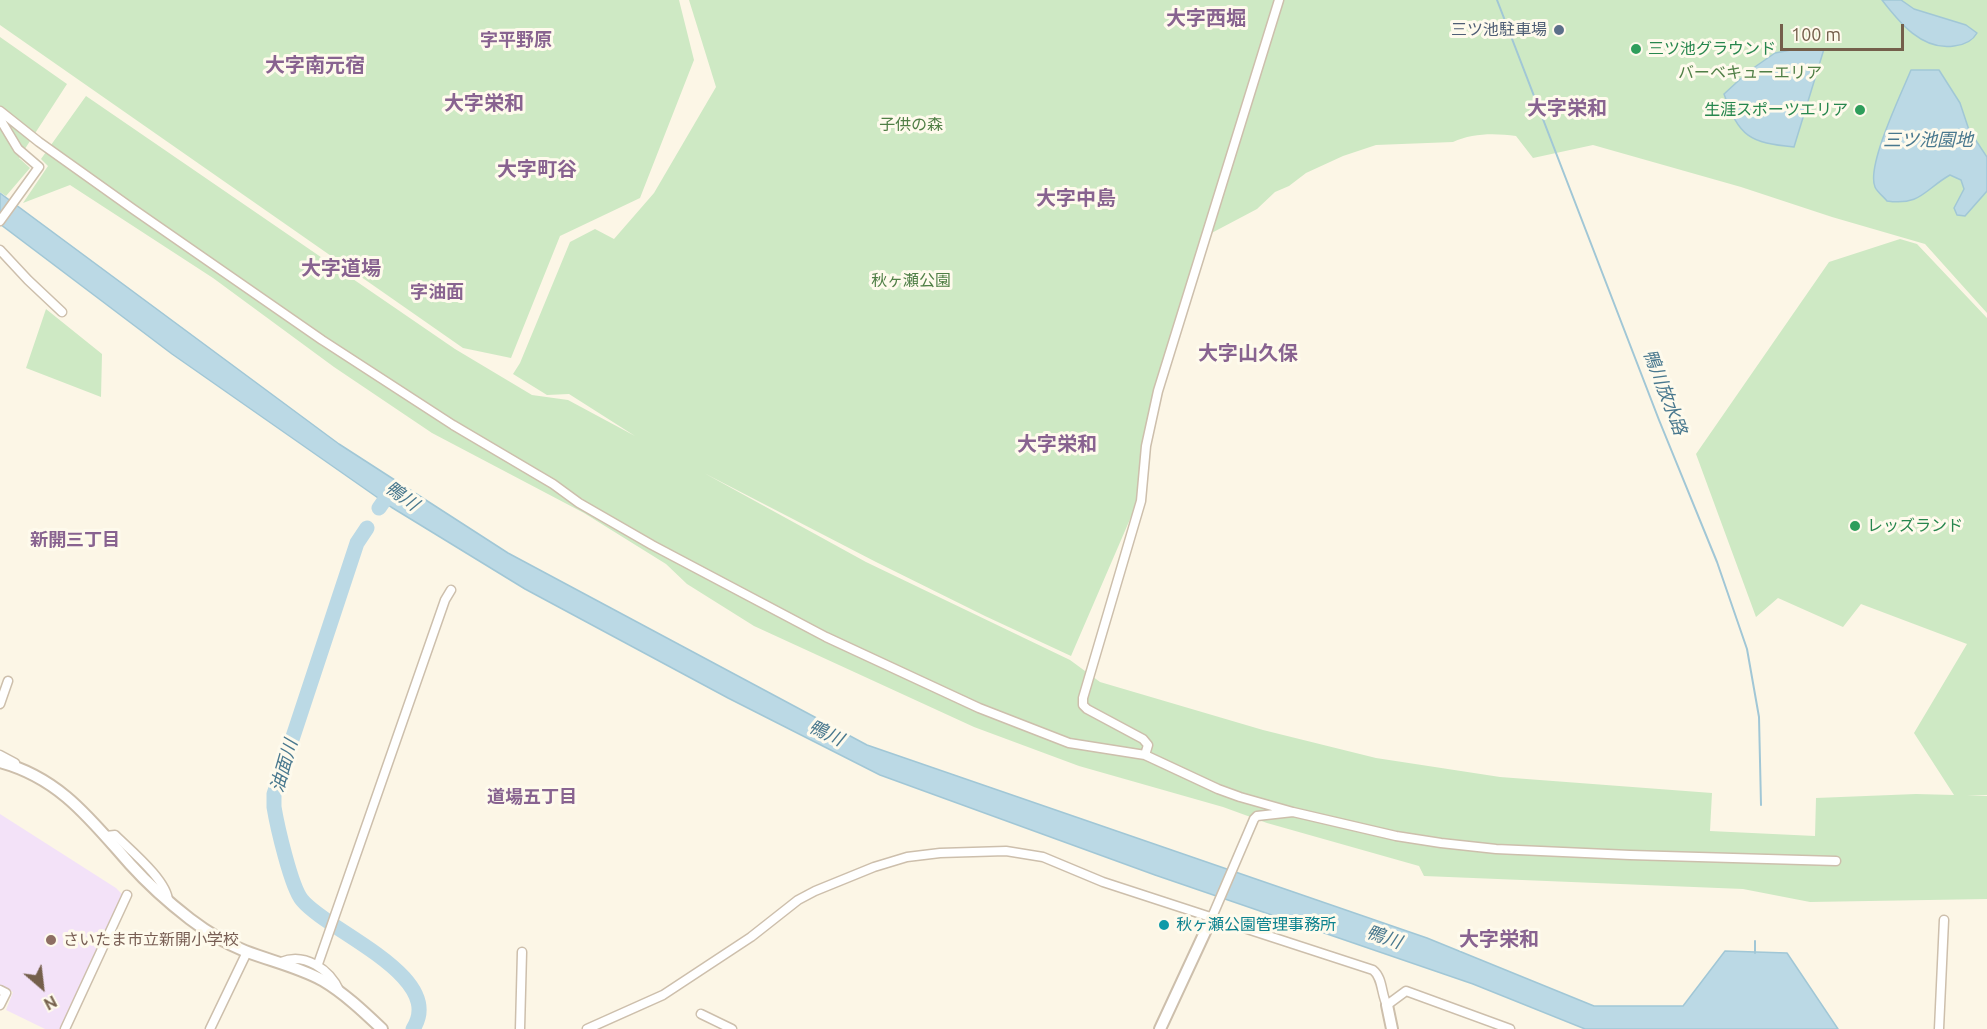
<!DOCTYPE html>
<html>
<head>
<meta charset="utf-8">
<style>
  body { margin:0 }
  #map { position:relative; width:1987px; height:1029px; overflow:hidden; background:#fcf6e6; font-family:Ubuntu,sans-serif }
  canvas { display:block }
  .north { position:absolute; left:12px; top:957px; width:60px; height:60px; -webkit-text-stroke:4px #fefaec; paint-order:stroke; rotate:152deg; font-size:16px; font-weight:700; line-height:24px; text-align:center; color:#745f4b }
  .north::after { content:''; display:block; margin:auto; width:21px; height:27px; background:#745f4b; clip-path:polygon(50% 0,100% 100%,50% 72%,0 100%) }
  .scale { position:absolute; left:1780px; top:24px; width:124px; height:27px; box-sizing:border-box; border:3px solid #745f4b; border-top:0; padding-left:8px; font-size:18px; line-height:21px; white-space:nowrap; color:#745f4b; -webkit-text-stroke:4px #fefaec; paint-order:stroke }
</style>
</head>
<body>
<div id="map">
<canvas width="1987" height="1029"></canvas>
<div class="north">N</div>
<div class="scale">100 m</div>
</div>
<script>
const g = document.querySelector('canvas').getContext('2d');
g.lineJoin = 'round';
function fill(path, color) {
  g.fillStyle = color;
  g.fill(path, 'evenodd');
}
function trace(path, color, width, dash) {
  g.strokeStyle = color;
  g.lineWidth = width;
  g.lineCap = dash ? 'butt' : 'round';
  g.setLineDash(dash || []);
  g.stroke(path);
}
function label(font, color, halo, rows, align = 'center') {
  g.font = font + ' Ubuntu,"Noto Sans JP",sans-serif';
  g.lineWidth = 6;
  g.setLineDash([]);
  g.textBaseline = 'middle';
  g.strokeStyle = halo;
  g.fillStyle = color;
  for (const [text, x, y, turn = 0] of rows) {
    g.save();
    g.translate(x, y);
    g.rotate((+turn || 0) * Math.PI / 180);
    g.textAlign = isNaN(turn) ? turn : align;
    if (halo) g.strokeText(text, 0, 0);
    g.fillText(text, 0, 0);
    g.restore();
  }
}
fill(new Path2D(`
  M0,814l116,74 6,6 -60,135h-17l-39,-19 7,-18 -13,-6z`), '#f3e2f8');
fill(new Path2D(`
  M0,0h679l15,60 -54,138 -80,38 -49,122 -48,-10 -463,-323z
  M689,0h1298v313l-62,-69 -93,-27 -91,-30 -148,-42 -60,13 -17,-22c-21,-3 -44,-3 -63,6l-77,3 -33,11 -37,17 -17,13 -14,6 -18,17 -53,28 -37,117 -30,149 -66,153 -86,-40 -109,-54 -172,-89 162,89 204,98 30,22 163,48 113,28 124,19 212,16 -2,38 105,5 1,-38 100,-4 38,1 -40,-62 53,-89 -106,-40 -18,23 -65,-29 -22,19 -60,-163 133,-192 71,-23 17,5 70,74v477h-20l20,1v103l-177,3 -67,-13 -319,-13 -5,-10 -152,-43 -44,-16 -144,-41 -105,-39 -220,-101 -67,-42 -21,-20 -82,-51 -152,-80 -98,-66 -121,-89 -143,-93 -47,18 25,-37 -7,-7 45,-63 369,253 77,46 36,5 67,36 -66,-42 -22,1 -34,-21 7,-11 50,-121 25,-13 19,10 40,-46 62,-106z
  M0,37l67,47 -48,74 11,10 -24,28 -6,-4z
  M46,309l56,45 -1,43 -75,-29z`), '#cee9c4');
const water = new Path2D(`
  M1882,0h19l13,9 52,16 11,8c-5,9 -13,12 -23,13 -32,5 -55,-24 -72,-46z
  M1796,49h28l-30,98c-44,-4 -55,-10 -70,-53l25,-23 26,-18z
  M1911,70h28l21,33 9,27 18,27v34l-22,25 -8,-1 -3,-7 10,-19 -3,-9 -11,-5c-25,14 -29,31 -63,26 -3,-4 -10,-9 -12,-14 -9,-21 27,-95 36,-117z
  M0,193l339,251 169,109 359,192 560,193 167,68h89l42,-55 62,2 51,76h-253l-112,-45 -318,-109 -275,-100 -152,-77 -203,-109 -134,-82 -219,-153 -172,-130z`);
fill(water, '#bbd9e5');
trace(water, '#a1c7d6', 1.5);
trace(new Path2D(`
  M1497,0l162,420 58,142 30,87 12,68 2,88
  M1755,953v-12`), '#a1c7d6', 2);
trace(new Path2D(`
  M379,508l12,-17
  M367,528l-10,15 -83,251v13c3,18 17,80 28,93 26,32 145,76 111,129`), '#bbd9e5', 15);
const minor = new Path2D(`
  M0,111l39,31 94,67 189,131 131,85 100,59 26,19 73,42 174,92 153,71 90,35 76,12
  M0,119l18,30 21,18 -39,54
  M0,250l28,30 34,32
  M0,704l8,-23
  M0,755l15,8
  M1293,812l103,24 45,7 55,6 134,6 206,6
  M106,836l9,-1c14,14 53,46 53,66
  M1212,917l42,-98 3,-3 36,-4 -53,-15 -22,-8 -73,-34 3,-10 -5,-6 -56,-30 -4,-4v-7l58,-197 5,-55 12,-55 121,-391
  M281,962c23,-10 49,7 59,30
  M318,964l127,-364 6,-10
  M0,990l6,3 -6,12
  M701,1014l31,15
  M65,1029l62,-134
  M210,1029l37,-77
  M520,1029l2,-77
  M587,1029l76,-34 88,-58 47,-37 17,-9 59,-24 33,-10 33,-4 66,-2 37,6 60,25 270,88c10,8 8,24 14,35l19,-14 104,38
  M1939,1029l5,-109`);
const tertiary = new Path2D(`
  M0,762c60,16 91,58 130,102 18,20 38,38 60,55 17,13 35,24 55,32 26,10 53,16 77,29 22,13 41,31 60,49
  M1387,1005l5,24
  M1160,1029l52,-112`);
trace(minor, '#cdbfac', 11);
trace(tertiary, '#cdbfac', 14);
trace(minor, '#fff', 8);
trace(tertiary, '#fff', 10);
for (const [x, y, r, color] of [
  [1559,30,6,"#5c6f8a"],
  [1636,49,6,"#2e9e5b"],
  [1860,110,6,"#2e9e5b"],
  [1855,526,6,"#2e9e5b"],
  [1164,925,6,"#0f9aa8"],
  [51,940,6,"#8d6e63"]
]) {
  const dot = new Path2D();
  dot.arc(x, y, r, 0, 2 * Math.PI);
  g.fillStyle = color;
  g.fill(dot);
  trace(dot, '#fefaec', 2);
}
label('16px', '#4e5e75', '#fefaec', [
  ["三ツ池駐車場",1547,30]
], 'right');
label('16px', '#27864d', '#fefaec', [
  ["三ツ池グラウンド",1648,49],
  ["生涯スポーツエリア",1848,110,"right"],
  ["レッズランド",1867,526]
], 'left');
label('16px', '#507f46', '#fefaec', [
  ["バーベキューエリア",1750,73],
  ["子供の森",911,125],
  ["秋ヶ瀬公園",911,281]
]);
label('16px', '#0d838f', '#fefaec', [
  ["秋ヶ瀬公園管理事務所",1176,925]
], 'left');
label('16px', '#785e54', '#fefaec', [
  ["さいたま市立新開小学校",63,940]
], 'left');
label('bold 18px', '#886390', '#fefaec', [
  ["字平野原",516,40],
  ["字油面",437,292],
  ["新開三丁目",75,540],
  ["道場五丁目",532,797]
]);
label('italic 18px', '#49788e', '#fefaec', [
  ["三ツ池園地",1928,140],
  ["鴨川放水路",1665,392,69],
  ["鴨川",402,496,36],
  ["鴨川",826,733,25],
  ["油面川",284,766,-74],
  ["鴨川",1384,937,19]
]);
label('bold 20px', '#886390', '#fefaec', [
  ["大字西堀",1206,18],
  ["大字南元宿",315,65],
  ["大字栄和",484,103],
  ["大字栄和",1567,108],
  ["大字町谷",537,169],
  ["大字中島",1076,198],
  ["大字道場",341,268],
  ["大字山久保",1248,353],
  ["大字栄和",1057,444],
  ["大字栄和",1499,939]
]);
</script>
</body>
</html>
